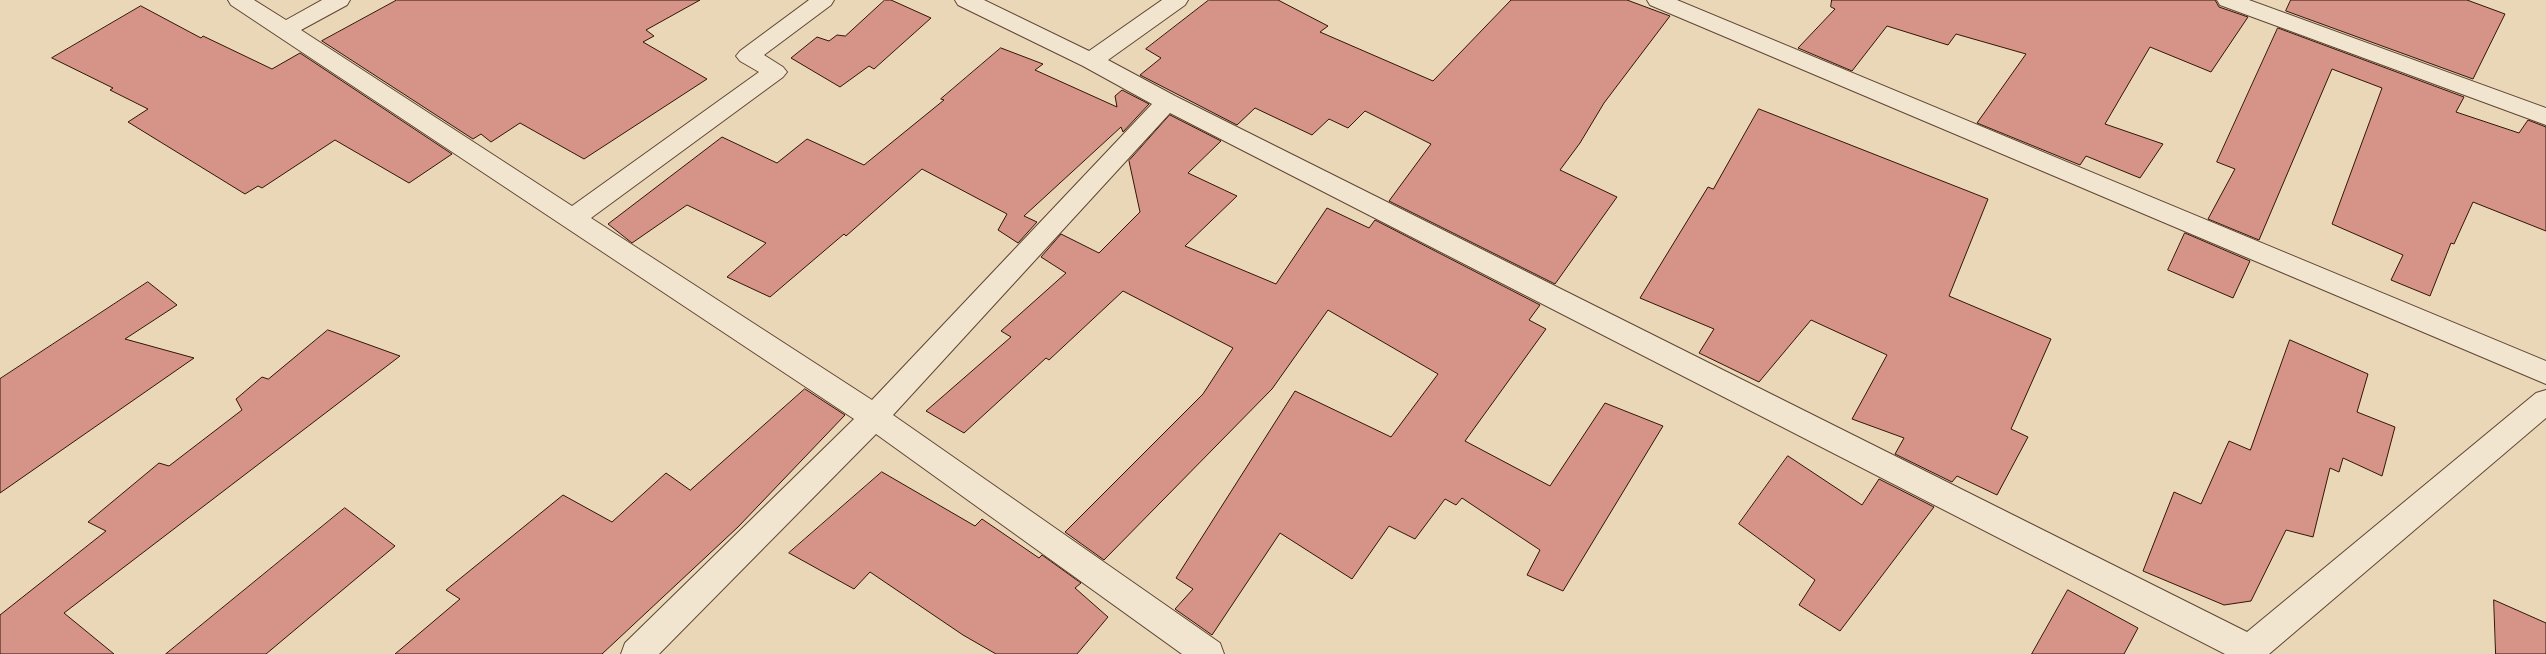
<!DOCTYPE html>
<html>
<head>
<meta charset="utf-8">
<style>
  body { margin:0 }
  canvas { display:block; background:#ead7b7 }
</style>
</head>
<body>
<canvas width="2546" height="654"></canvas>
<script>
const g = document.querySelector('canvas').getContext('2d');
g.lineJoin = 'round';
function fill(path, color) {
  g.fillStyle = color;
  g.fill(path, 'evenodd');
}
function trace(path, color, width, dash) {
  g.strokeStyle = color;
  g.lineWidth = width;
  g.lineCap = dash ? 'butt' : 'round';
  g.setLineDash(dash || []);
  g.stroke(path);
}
const building = new Path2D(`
  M397,0h303l-54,30 8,6 -11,6 64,37 -123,80 -64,-36 -29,19 -10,-8 -8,5 -151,-98z
  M885,0h6l40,18 -57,51 -5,-3 -29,21 -49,-29 26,-21 12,4 8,-6 8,1z
  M1209,0h69l50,26 -8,6 113,49 78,-81h116l43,16 -66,87 -24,40 -20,27 57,27 -62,87 -166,-83 42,-57 -66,-33 -17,17 -19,-9 -17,16 -57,-27 -18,17 -97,-50 21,-17 -15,-9z
  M1832,0h383l4,7 29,10 -37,55 -61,-25 -45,77 58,20 -23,34 -54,-22 -6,9 -103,-42 49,-69 -70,-20 -8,11 -61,-19 -35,45 -54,-23 37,-39 -4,-2z
  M2291,0h176l38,14 -32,65 -187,-68z
  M141,6l60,32 2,-2 69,33 28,-16 152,101 -43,29 -74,-43 -73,48 -4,-2 -13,8 -117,-72 20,-13 -38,-19 3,-2 -61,-30z
  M2278,28l186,69 -8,15 63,21 9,-13 18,7v104l-73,-29 -19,42 -3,-1 -21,53 -39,-16 12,-25 -71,-31 50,-136 -50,-19 -73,171 -51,-21 27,-50 -18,-7z
  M1001,48l42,16 -8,6 82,37 -2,-11 7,-6 27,14 -26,28 -2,-5 -97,89 13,6 -19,21 -20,-13 9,-16 -85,-45 -76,67 -2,-2 -74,63 -43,-20 39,-34 -79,-38 -55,38 -24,-19 114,-87 55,26 30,-24 57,26 80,-65 -3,-1z
  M1759,109l229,90 -39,97 102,43 -40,90 17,8 -31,58 -40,-19 -5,6 -57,-28 9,-16 -52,-19 35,-64 -76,-35 -52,62 -60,-29 15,-24 -74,-31 68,-111 5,2z
  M1170,115l51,26 -33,32 49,23 -52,50 91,38 51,-76 42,20 6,-8 165,85 -11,15 17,9 -81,112 85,45 55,-83 58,23 -100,165 -36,-16 13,-25 -78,-52 -6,7 -11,-6 -30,40 -26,-13 -37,53 -72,-46 -68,102 -37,-26 18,-20 -17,-11 119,-187 96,46 47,-63 -110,-64 -56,79 -168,171 -39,-28 138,-138 30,-46 -110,-57 -74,69 -3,-2 -82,75 -38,-22 85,-74 -10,-6 65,-58 -25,-16 20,-23 38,19 41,-41 -11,-51z
  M2185,233l65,28 -17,37 -65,-28z
  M148,282l29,23 -52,34 69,19 -194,135v-114z
  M328,330l72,26 -336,257 50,41h-114v-39l106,-84 -18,-9 71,-59 10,3 73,-56 -6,-11 26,-22 6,2z
  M2290,340l78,34 -11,38 38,15 -13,49 -39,-18 -4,14 -9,-4 -17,69 -27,-7 -35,71 -27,4 -81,-34 31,-79 27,12 28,-63 21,9z
  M805,389l40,26 -107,112 -136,127h-207l65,-55 -14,-9 117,-95 49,27 54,-49 24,17z
  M1788,456l74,49 17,-26 55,28 -94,124 -41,-26 16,-25 -76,-56z
  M882,472l93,54 7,-7 57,39 3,-3 39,28 -6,5 33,29 -31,37h-81l-33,-19 -93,-63 -16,17 -65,-36z
  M345,508l50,38 -129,108h-100z
  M2068,590l70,38 -14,26h-92z
  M2494,600l52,23v31h-50z`);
fill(building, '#d69387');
trace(building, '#321608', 1);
const minor = new Path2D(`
  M228,0h26l32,20 36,-20h28l-3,5 -46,25 271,176 187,-134 -19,-11 -4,-5 4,-5 69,-51h25l-3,5 -67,50 19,12 4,5 -4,5 -192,141 281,182 280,-296 -69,-38 -125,-61 -3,-5h29l105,51 73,-51h26l-3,5 -77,55 67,36 1072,536 289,-239 10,-3v28l-277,236h-44l-1055,-541 -277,302 327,228 4,11h-42l-306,-220 -217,220h-38l4,-11 229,-224 -623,-414z
  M1647,0h30l869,361v23l-896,-379z
  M2217,0h32l297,108v17l-326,-120z`);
trace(minor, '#604634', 2);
fill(minor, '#f1e5d0');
</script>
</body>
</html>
